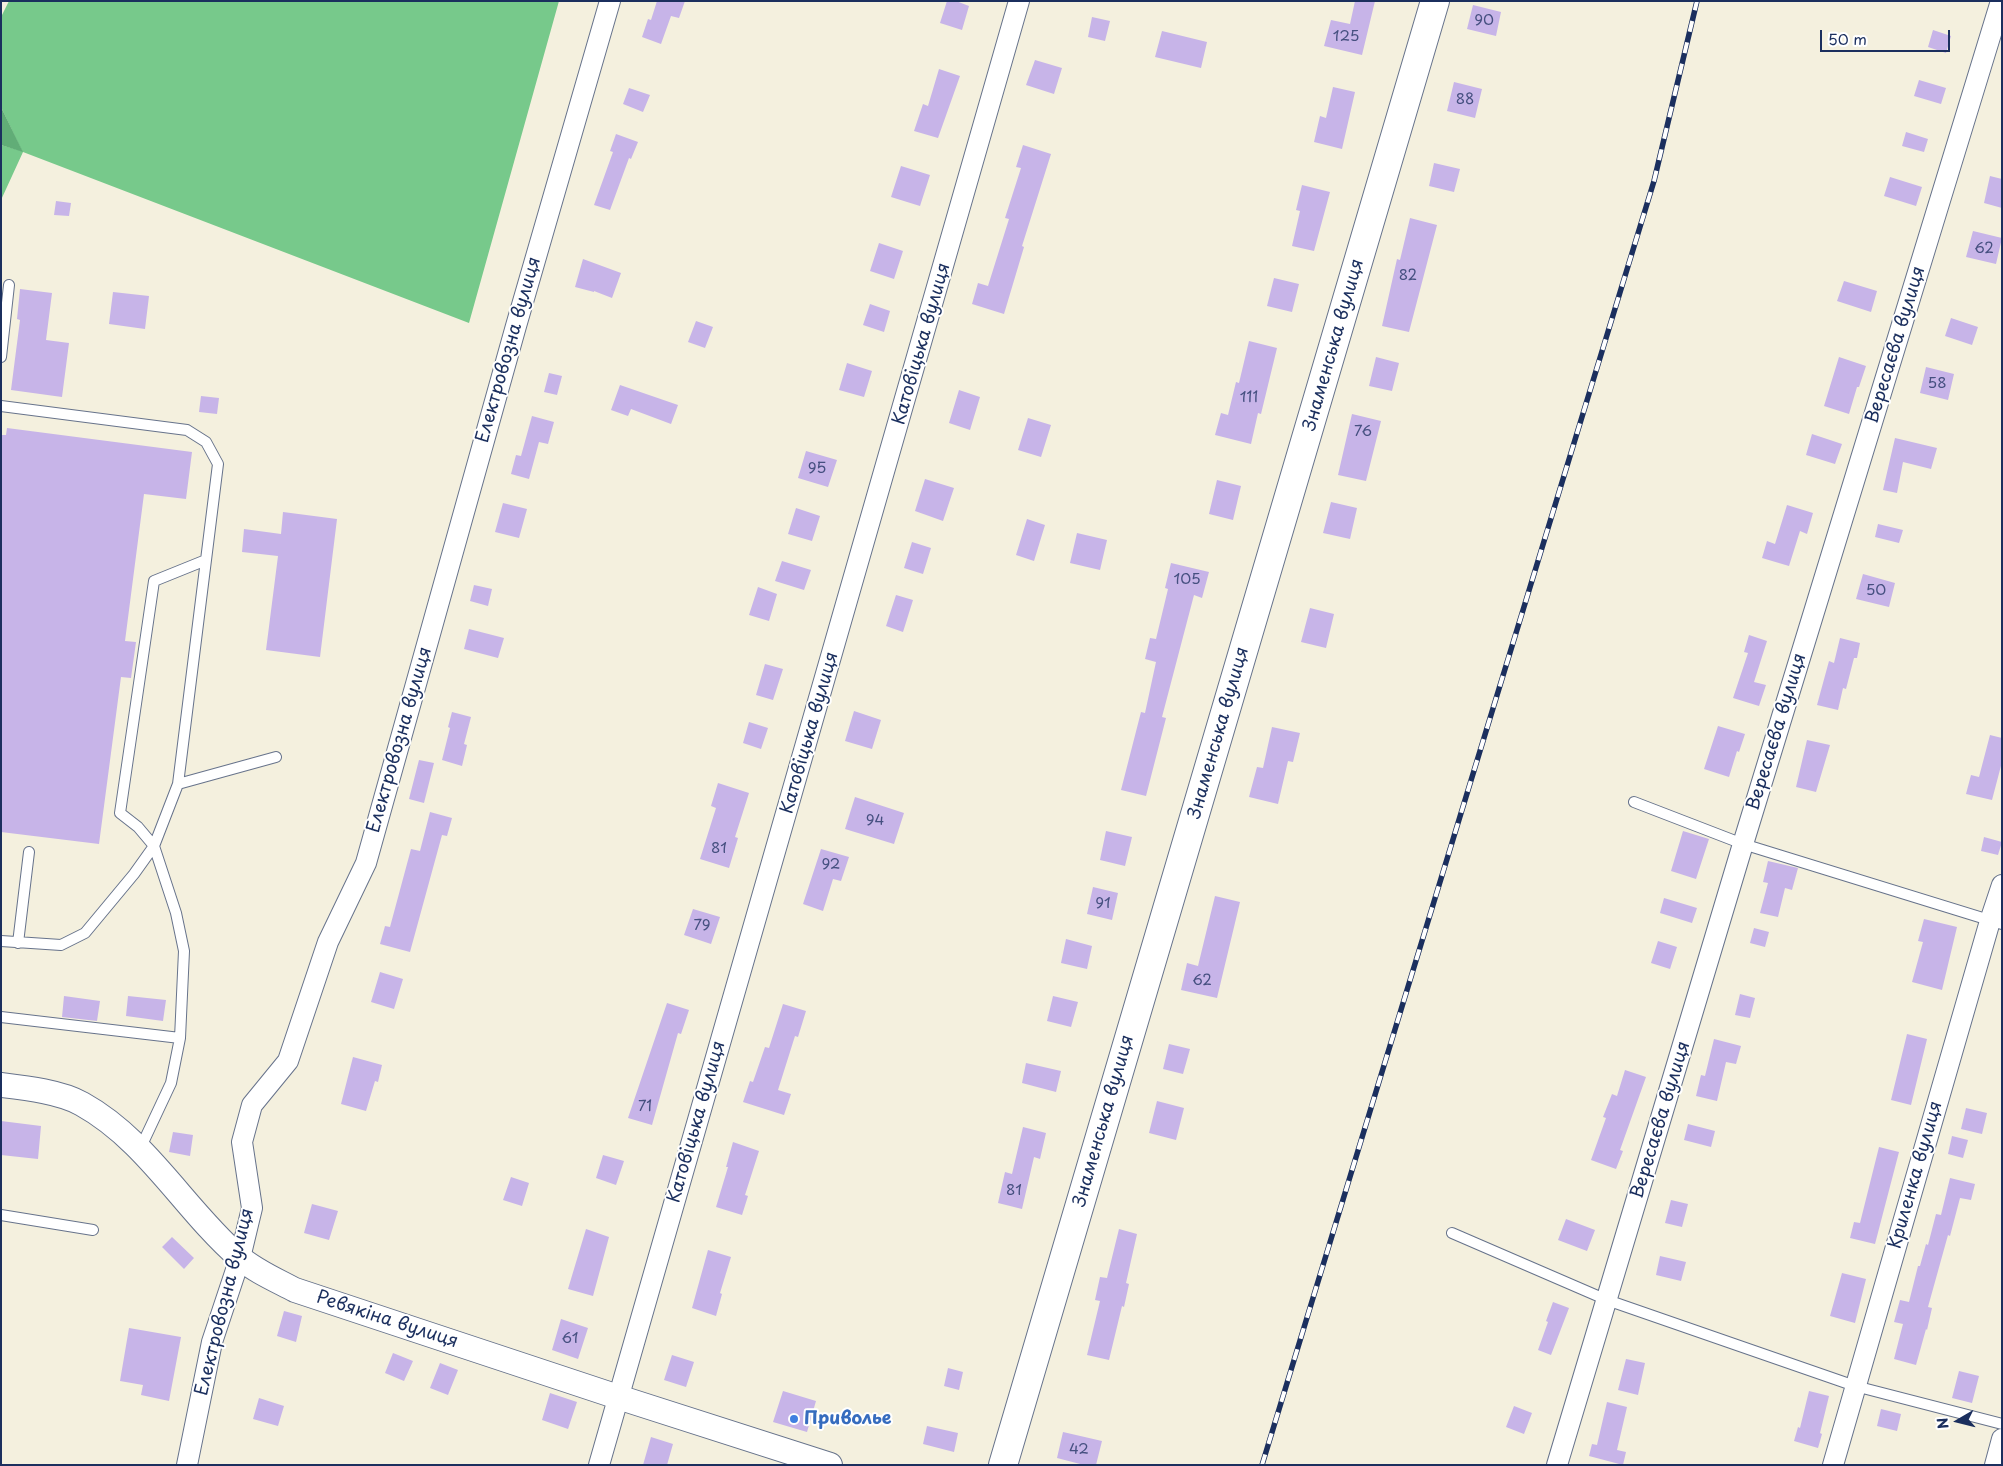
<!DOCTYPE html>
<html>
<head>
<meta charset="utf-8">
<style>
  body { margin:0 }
  #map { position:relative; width:2003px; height:1466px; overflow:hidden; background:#f4f0de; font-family:"Playpen Sans",sans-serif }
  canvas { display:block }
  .frame { position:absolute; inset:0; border:2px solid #1b2f5e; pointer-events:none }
  .north { position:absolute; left:1933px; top:1396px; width:50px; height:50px; -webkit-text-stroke:4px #fff; paint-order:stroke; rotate:262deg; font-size:14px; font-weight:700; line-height:20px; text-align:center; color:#1b2f5e }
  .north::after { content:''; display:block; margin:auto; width:18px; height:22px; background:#1b2f5e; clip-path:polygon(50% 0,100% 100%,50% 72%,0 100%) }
  .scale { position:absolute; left:1820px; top:30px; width:130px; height:22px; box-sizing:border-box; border:2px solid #1b2f5e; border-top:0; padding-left:6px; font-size:15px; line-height:18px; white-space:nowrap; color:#1b2f5e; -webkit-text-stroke:4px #fff; paint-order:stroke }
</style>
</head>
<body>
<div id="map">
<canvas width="2003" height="1466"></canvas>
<div class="frame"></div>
<div class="north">N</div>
<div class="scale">50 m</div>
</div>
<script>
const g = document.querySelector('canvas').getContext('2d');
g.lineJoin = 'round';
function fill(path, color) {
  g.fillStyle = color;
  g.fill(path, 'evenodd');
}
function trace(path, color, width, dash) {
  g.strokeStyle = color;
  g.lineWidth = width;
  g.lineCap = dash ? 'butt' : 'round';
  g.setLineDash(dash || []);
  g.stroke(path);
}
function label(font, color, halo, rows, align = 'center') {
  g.font = font + ' "Playpen Sans",sans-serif';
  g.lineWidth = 4;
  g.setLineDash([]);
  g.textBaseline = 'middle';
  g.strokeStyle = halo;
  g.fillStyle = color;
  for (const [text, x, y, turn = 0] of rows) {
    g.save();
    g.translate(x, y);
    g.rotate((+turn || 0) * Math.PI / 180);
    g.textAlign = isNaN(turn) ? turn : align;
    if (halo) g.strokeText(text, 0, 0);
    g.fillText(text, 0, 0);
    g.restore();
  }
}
fill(new Path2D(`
  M9,1h550l-90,322 -446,-171 -22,48v-55l21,6 -21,-44v-90z`), '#77c98b');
fill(new Path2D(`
  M1,107l22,45 -22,-7z`), '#61ad77');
fill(new Path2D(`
  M657,1h28l-6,17 -8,-2 -10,28 -19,-7 6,-18 3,1z
  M947,1h9l13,5 -7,24 -22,-7z
  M1355,1h20l-13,54 -38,-9 7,-26 19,4z
  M1473,5l28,7 -5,24 -29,-7z
  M1092,17l18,4 -5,20 -17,-4z
  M1933,30l18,6 -5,17 -18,-6z
  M1162,31l45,11 -6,26 -46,-11z
  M1035,60l27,8 -8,26 -28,-9z
  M939,69l21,7 -22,62 -24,-7 9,-27 5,2z
  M1919,80l27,8 -5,16 -27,-8z
  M1454,82l28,7 -7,29 -28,-7z
  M1333,87l22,5 -13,57 -28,-7 6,-26 6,2z
  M629,88l21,7 -7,17 -20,-8z
  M1906,132l22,7 -4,13 -22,-6z
  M616,134l22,8 -7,17 -2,-1 -19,52 -16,-5 19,-53 -3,-1z
  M1023,145l28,9 -29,92 2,1 -20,67 -32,-10 6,-21 10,3 21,-67 -4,-1 16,-50 -5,-1z
  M1434,163l26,6 -6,23 -25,-6z
  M901,166l29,9 -10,31 -29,-9z
  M1990,176l12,3v29l-18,-5z
  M1890,177l32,10 -6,19 -32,-10z
  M1302,185l28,7 -16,59 -22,-5 8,-35 -4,-1z
  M56,201l15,2 -2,13 -15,-1z
  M1410,218l27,7 -28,107 -27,-6 15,-67 3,1z
  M1973,231l29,7 -6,26 -30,-7z
  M879,243l24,8 -9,28 -24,-8z
  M583,259l38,14 -9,25 -18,-7v1l-19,-5z
  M1274,278l25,6 -7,28 -25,-6z
  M1844,281l33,10 -6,21 -34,-11z
  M20,289l32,4 -6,47 23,3 -7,54 -51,-7 9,-70 -3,-1z
  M113,292l36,4 -4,33 -36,-5z
  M870,304l20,7 -6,21 -21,-7z
  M1951,318l27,9 -6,18 -27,-9z
  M696,321l17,6 -8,21 -17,-6z
  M1249,341l28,7 -16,66 -3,-1 -7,31 -36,-9 6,-22 7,2 8,-33 3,1z
  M1376,357l23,6 -7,28 -23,-5z
  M1839,357l27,9 -7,21h-2l-8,27 -25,-8z
  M847,363l25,8 -8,26 -25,-7z
  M1926,367l28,7 -6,26 -28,-7z
  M549,373l13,3 -5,19 -13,-3z
  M620,385l58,20 -7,19 -40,-15 -3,7 -17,-6z
  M959,390l21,7 -10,33 -21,-7z
  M201,396l18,2 -2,16 -18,-2z
  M1352,414l29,7 -15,60 -28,-6z
  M532,416l22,6 -6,22 -9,-2 -10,37 -18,-5 5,-19 5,1z
  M1028,418l23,7 -10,32 -23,-7z
  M7,428l185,24 -6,47 -42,-5 -19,147 11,1 -5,36 -10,-1 -22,167 -98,-12v-397h5z
  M1812,434l30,10 -7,20 -29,-9z
  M1895,438l42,10 -6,21 -28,-7 -6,31 -14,-3z
  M806,451l31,9 -9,27 -30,-9z
  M925,479l29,9 -11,33 -28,-10z
  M1217,480l24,6 -8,34 -24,-6z
  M1331,502l26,6 -7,31 -27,-6z
  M503,503l24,6 -8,29 -24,-6z
  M1787,505l26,8 -6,21 -7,-3 -11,35 -27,-8 5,-17 8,3z
  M796,508l24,8 -8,25 -24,-7z
  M283,512l54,7 -17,138 -54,-7 12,-94 -36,-4 2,-23 37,5z
  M1027,519l18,6 -11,36 -18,-6z
  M1878,524l25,6 -4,13 -24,-6z
  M1077,533l30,7 -7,30 -30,-7z
  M912,542l19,6 -8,26 -19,-6z
  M782,561l29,9 -7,20 -29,-9z
  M1171,563l38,9 -7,26 -8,-3 -32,122 4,1 -20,78 -25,-6 20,-78 4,1 11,-51 -11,-3 5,-21 6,1 12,-50 -3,-1z
  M1863,574l32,9 -6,24 -33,-8z
  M474,585l18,4 -4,17 -18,-5z
  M758,587l19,7 -8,27 -20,-6z
  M896,595l17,5 -10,32 -17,-6z
  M1310,608l24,6 -8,34 -25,-6z
  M469,629l35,9 -6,20 -34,-9z
  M1749,635l18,6 -13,41 12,3 -7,21 -26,-8 15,-45 -4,-1z
  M1840,638l20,5 -3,15h-3l-8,31 -3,-1 -5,22 -21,-5 12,-44 5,2z
  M765,664l18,5 -10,31 -17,-5z
  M854,711l27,9 -9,29 -27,-8z
  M452,712l19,5 -7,27 3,1 -5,21 -20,-6 8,-32 -2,-1z
  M749,722l19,6 -7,21 -18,-6z
  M1718,726l27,8 -6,18 -2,-1 -8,26 -25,-8z
  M1272,727l28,6 -7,29 -5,-1 -10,43 -29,-7 8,-30 6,1z
  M1990,735l12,3v24l-10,38 -26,-6 5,-19 8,2z
  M1807,740l23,5 -14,47 -20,-5z
  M419,760l15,3 -10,40 -15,-4z
  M718,783l31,10 -14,44 3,1 -9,30 -29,-9 16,-51 -5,-2z
  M855,797l49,16 -10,31 -49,-15z
  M430,812l22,6 -5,18 -5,-1 -32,117 -30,-8 5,-18 5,1 21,-78 9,2z
  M1106,831l26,6 -7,29 -25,-6z
  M1683,831l26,8 -13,40 -25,-8z
  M1984,837l18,5 -4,13 -17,-4z
  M821,849l28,8 -8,24 -8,-2 -10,32 -20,-7z
  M1768,861l30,7 -6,22 -7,-2 -7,29 -18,-4 8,-30 -5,-1z
  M1093,887l25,6 -6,27 -25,-6z
  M1215,896l25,6 -23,96 -36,-8 6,-27 11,3z
  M1664,898l33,10 -5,15 -32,-10z
  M693,909l27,8 -9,27 -27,-9z
  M1924,919l33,8 -15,63 -30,-8 11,-40 -5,-1z
  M1754,928l15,4 -4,15 -15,-4z
  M1066,939l26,7 -5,23 -26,-6z
  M1658,941l19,6 -7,22 -19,-6z
  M380,972l23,7 -9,30 -23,-7z
  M1740,994l15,4 -5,20 -15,-3z
  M64,996l36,5 -3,20 -35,-4z
  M128,996l38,4 -3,21 -37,-5z
  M1053,996l25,6 -7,25 -24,-6z
  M667,1003l22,7 -8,24 -3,-1 -26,92 -24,-7z
  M783,1004l23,7 -8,26 -3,-1 -17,54 13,4 -7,21 -41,-13 7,-21 3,1 12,-35 4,1z
  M1907,1034l20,5 -16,66 -20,-5z
  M1714,1039l27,7 -5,18 -10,-2 -9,39 -21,-5 5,-21 4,1z
  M1169,1044l21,5 -7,25 -20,-5z
  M353,1057l29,8 -4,17 -3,-1 -9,30 -25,-7z
  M1026,1063l35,8 -5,21 -34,-9z
  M1625,1070l21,7 -26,73 3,1 -7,18 -25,-9 15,-42 -3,-1 9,-23 5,2z
  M1157,1101l27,7 -8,32 -27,-7z
  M1966,1108l21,5 -5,21 -21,-5z
  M1,1121l40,5 -3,33 -37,-4z
  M1688,1124l27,7 -4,16 -27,-7z
  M1023,1127l23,6 -6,26 -6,-2 -12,52 -24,-6 7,-31 7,2z
  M173,1132l20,3 -3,21 -21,-4z
  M1952,1136l16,4 -5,18 -15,-4z
  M733,1142l26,9 -14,44 3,1 -6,19 -26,-8 12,-40h-2z
  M1879,1147l20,5 -24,92 -25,-6 4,-16 6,1z
  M603,1155l21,6 -8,24 -20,-7z
  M511,1177l18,6 -7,23 -19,-6z
  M1950,1178l25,6 -4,16 -11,-2 -10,38 -2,-1 -20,72 4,1 -5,22 -1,-1 -10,36 -22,-6 9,-35 -9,-2 6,-22 9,2 9,-36h2l6,-22 2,1 8,-31 5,1z
  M1671,1200l17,4 -6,23 -17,-4z
  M312,1204l26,7 -9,29 -25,-7z
  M1566,1219l29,11 -8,21 -29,-11z
  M586,1229l23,8 -16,59 -25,-7z
  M1119,1229l18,5 -11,49 3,1 -5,23 -2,-1 -13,54 -22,-5 13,-54 -5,-1 5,-23 7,1z
  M172,1237l22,21 -10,11 -22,-22z
  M708,1250l23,7 -11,36 2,1 -6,22 -24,-8z
  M1660,1256l26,6 -5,19 -25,-6z
  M1842,1273l24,6 -11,44 -25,-7z
  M1553,1302l16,6 -18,47 -13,-5 10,-28 -2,-1z
  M284,1311l18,5 -6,26 -19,-6z
  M561,1319l27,9 -10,31 -26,-9z
  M129,1328l52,9 -12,64 -28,-6 2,-10 -23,-4z
  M393,1353l20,8 -9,20 -19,-8z
  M672,1355l22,7 -8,25 -22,-7z
  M1626,1359l19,4 -7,32 -20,-5z
  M440,1363l18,7 -10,25 -18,-7z
  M948,1368l15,4 -4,18 -15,-4z
  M1959,1371l20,5 -7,27 -20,-5z
  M783,1391l33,10 -9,31 -34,-10z
  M1809,1391l20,5 -9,37 2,1 -4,14 -24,-7 4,-14 2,1z
  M550,1393l27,9 -9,27 -26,-9z
  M259,1398l25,8 -6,20 -25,-7z
  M1607,1402l20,5 -10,43 9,2 -3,13 -34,-9 3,-12 5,1z
  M1514,1406l18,7 -8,21 -18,-7z
  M1881,1409l20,5 -4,17 -20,-5z
  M927,1426l31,7 -4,19 -31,-8z
  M1063,1432l39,9 -6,24h-12l-27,-7z
  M651,1437l22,7 -6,21h-24z`), '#c7b4e8');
const service = new Path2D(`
  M1,357l8,-72
  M1,406l186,24 19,12 12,22 -40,320 -24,62 -20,28 -49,59 -24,12 -60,-4
  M178,784l98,-27
  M1634,802l109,42 259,80
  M18,943l11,-91
  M1,1017l179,21 -9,45 -31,66
  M180,1038l4,-87 -8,-38 -22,-67 -16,-19 -18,-14 34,-232 52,-21
  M1,1215l92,15
  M1452,1233l155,67 248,86 147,38`);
const minor = new Path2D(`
  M187,1465l25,-123 28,-84 12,-50 -10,-66 10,-37 36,-44 40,-119 38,-79 150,-537 94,-325
  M599,1465l420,-1464
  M1557,1465l186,-621 258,-843
  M1833,1465l157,-544 12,-36
  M1995,1465l7,-26`);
const tertiary = new Path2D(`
  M1,1085c25,3 60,7 81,19 65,36 102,105 157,153 16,14 37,23 56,33l323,107 212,68`);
const secondary = new Path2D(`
  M1003,1465l432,-1464`);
trace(service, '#67738b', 12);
trace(minor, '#67738b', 22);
trace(tertiary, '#67738b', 26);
trace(secondary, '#67738b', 30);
trace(service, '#fff', 10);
trace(minor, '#fff', 20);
trace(tertiary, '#fff', 24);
trace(secondary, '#fff', 28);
const rail = new Path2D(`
  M1262,1465l392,-1284 43,-180`);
trace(rail, '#1b2f5e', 5.5);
trace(rail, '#fff', 4, [11]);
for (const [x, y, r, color] of [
  [794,1419,5,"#3f7fe0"]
]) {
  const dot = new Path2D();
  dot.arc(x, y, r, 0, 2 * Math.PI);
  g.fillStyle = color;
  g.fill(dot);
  trace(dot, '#fff', 2);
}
label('15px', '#465080', null, [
  ["90",1484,21],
  ["125",1346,37],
  ["88",1465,100],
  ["62",1984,249],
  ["82",1408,276],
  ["58",1937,384],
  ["111",1249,398],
  ["76",1363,432],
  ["95",817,469],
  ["105",1187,580],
  ["50",1876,591],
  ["94",875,821],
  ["81",719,849],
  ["92",831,865],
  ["91",1103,904],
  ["79",702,926],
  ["62",1202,981],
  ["71",645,1107],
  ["81",1014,1191],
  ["61",570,1339],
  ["42",1079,1450]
]);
label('18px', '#1b2f5e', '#fff', [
  ["Катовіцька вулиця",922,344,-74],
  ["Знаменська вулиця",1334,345,-74],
  ["Вересаєва вулиця",1896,345,-73],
  ["Електровозна вулиця",509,350,-74],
  ["Вересаєва вулиця",1777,732,-73],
  ["Катовіцька вулиця",810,733,-74],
  ["Знаменська вулиця",1219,733,-74],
  ["Електровозна вулиця",400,740,-74],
  ["Вересаєва вулиця",1661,1120,-73],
  ["Знаменська вулиця",1104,1121,-74],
  ["Катовіцька вулиця",697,1122,-74],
  ["Криленка вулиця",1916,1175,-74],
  ["Електровозна вулиця",225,1302,-76],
  ["Ревякіна вулиця",387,1320,18]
]);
label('bold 18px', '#366cbe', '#fff', [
  ["Приволье",804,1419]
], 'left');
</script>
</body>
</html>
